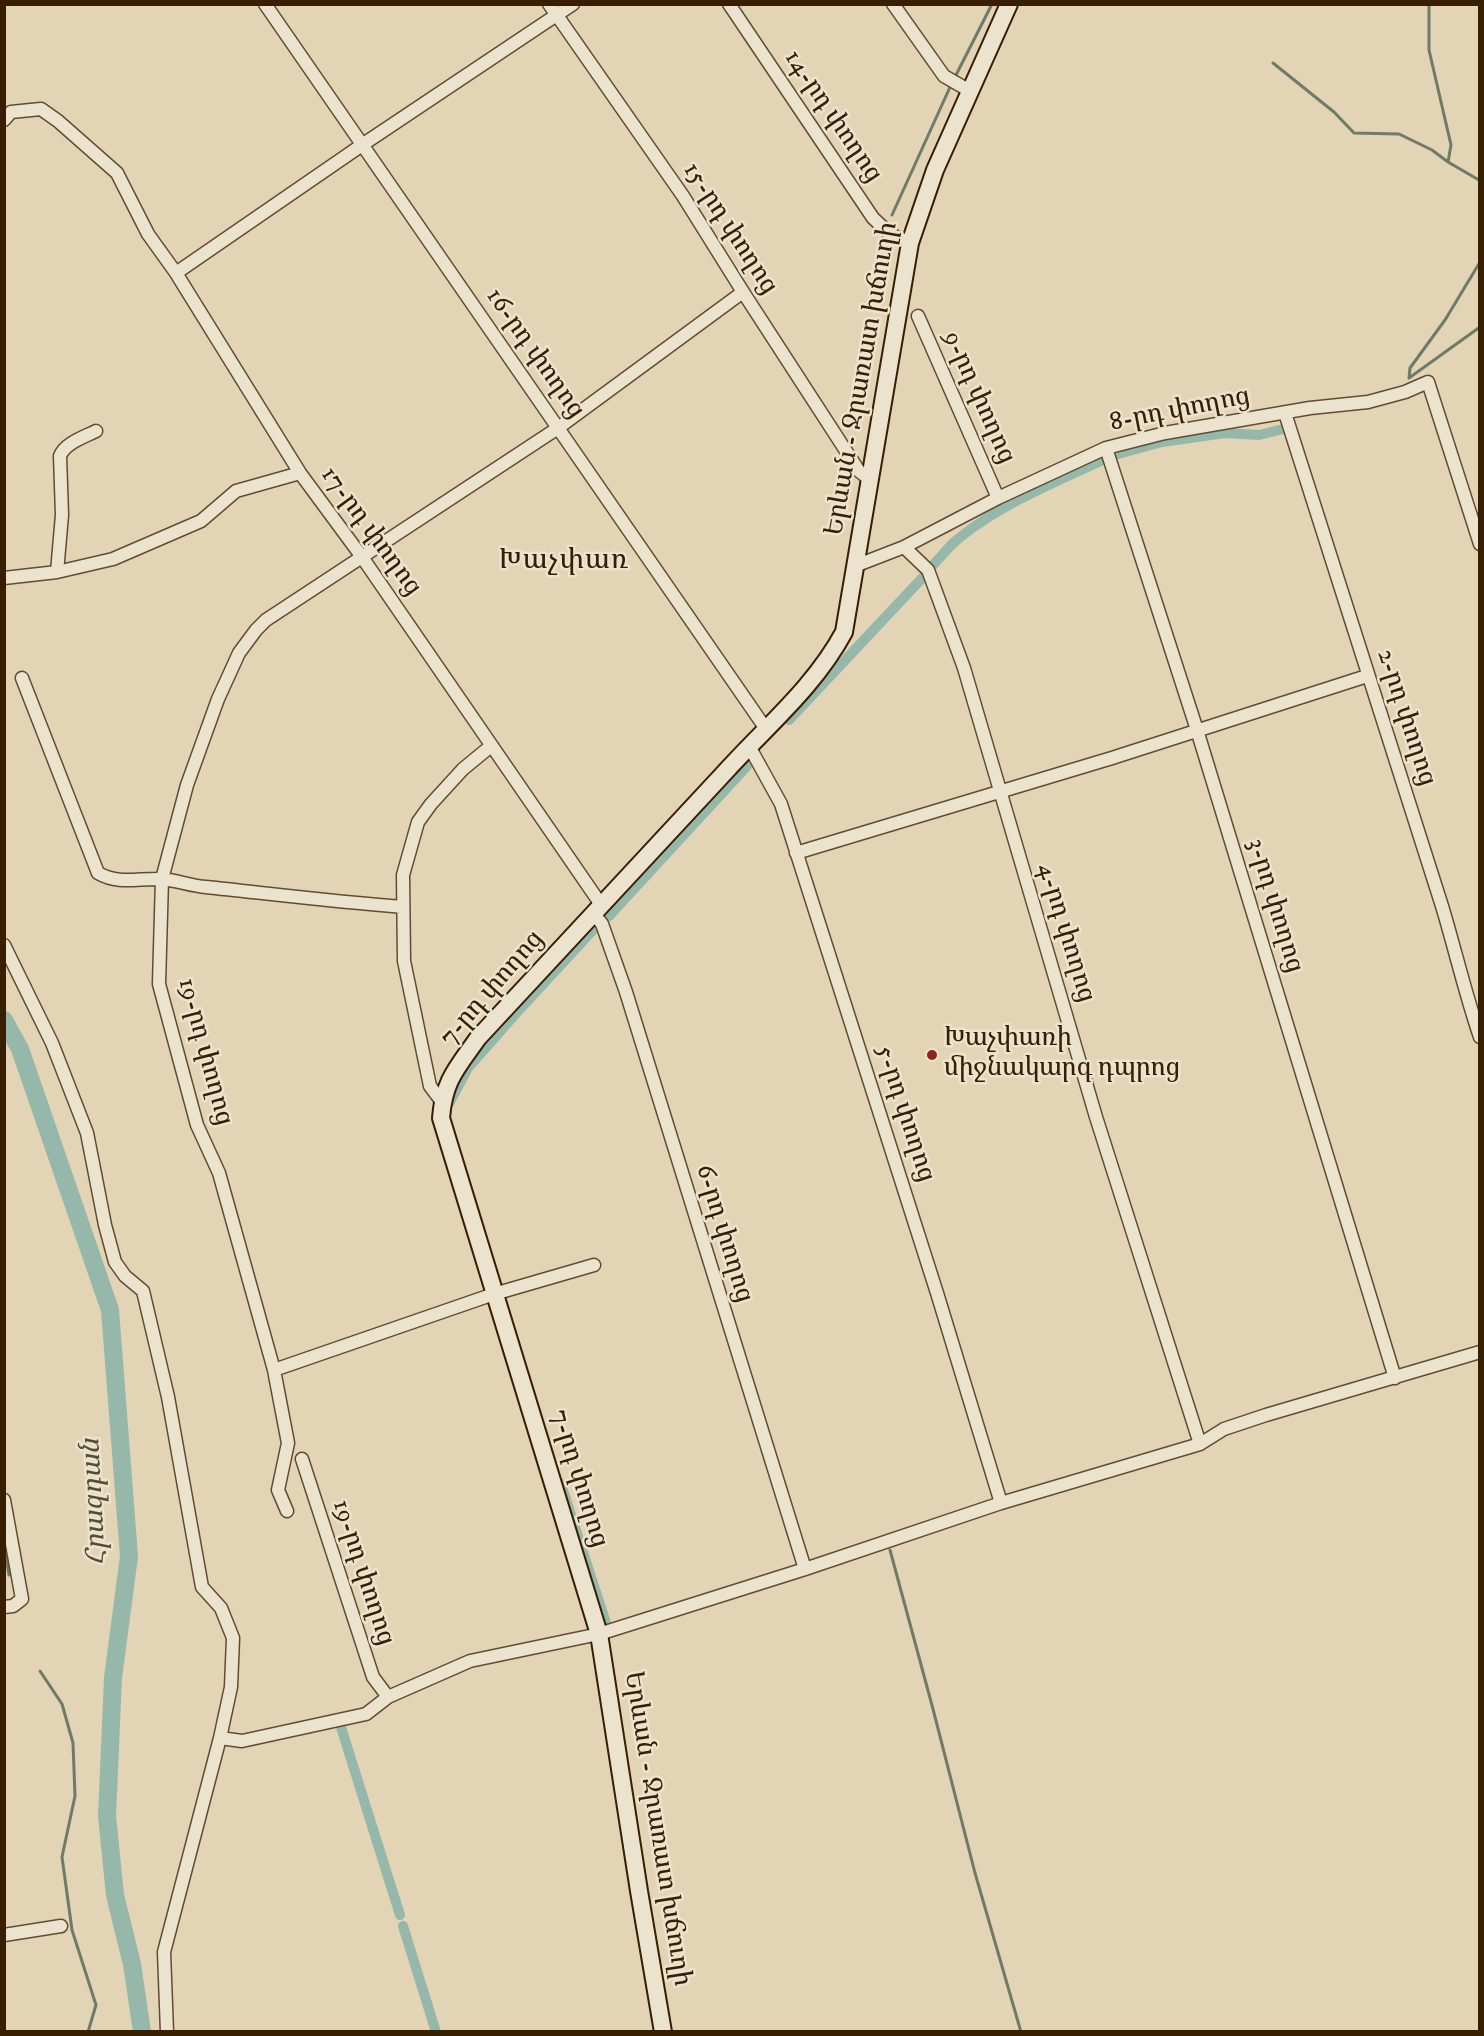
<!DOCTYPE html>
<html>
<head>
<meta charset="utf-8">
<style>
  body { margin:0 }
  #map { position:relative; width:1484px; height:2036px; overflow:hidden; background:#e2d4b5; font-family:"IM FELL DW Pica",serif }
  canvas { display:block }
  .frame { position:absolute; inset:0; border:6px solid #381e03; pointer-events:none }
</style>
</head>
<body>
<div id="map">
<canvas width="1484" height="2036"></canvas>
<div class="frame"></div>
</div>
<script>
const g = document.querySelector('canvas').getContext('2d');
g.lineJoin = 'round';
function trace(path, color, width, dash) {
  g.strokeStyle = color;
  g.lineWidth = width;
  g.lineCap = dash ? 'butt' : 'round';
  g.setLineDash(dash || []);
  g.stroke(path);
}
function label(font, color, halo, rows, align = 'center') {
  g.font = font + ' "IM FELL DW Pica","Noto Serif Armenian",serif';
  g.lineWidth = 5;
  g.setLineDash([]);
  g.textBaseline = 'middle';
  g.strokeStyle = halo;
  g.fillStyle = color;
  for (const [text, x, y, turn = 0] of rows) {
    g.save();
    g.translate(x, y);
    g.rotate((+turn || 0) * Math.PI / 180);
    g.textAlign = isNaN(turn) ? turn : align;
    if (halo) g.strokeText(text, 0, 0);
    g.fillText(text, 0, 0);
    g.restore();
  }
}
trace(new Path2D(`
  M1429,4v46l22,95 -3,17
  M1273,63l61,49 20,21 45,1 33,16 16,12 31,18
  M954,79l38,-75
  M892,215l59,-130
  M1409,378l1,-10 35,-48 35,-58
  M1409,378l71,-51
  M4,1545l5,30
  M890,1550l43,159 42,164 46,159
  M40,1671l22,33 11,39 2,53 -13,61 10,73 24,75 -8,27`), '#707a68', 3);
trace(new Path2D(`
  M1118,454l44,-12 63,-9 34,2 24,-6
  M932,566c9,-9 17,-20 26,-27 41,-34 99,-58 147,-80
  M789,720l136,-145
  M609,916l138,-150
  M450,1102l18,-34 52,-59 73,-79
  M561,1484l45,139
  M340,1724l60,191
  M403,1926l33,106`), '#95b8ab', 10);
trace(new Path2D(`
  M4,1020l16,29 90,261 19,246 -16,122 -6,138 8,79 17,69 10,68`), '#95b8ab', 18);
const street = new Path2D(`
  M265,4l501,725
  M549,4l134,192 60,96 116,179 10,8
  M729,4l144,214 17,16 20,9
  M893,4l51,72 26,15
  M4,120l7,-8 30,-3 17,12 59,52 31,61 28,39 124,200 62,84 240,349
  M176,273l186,-128 211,-141
  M918,316l80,182
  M1285,413c51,165 105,329 157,493 13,43 23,87 38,131
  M1106,448l91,282 198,648
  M904,547l24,23 36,98 132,449 104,327
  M855,566l49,-19 94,-49 108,-50 59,-15 145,-25 58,-6 37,-10 23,-10 52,162
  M57,572l5,-57 -2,-59c5,-13 24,-19 36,-25
  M4,578l53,-6 56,-13 88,-38 35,-30 64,-18
  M22,678l76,195c21,12 40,5 63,6 15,1 30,7 45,8 66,7 131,15 197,20
  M749,746l32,58 156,489 64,210
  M796,853l316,-95 255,-82
  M594,914l8,10 24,68 179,577
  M4,945l48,98 35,90 18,92 10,37 10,14 18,15 25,106 34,190 19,21 12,30 -2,49 -11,51 -56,214 3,80
  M442,1102l-12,-16 -26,-125 -1,-86 15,-53 13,-18 32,-35 28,-23
  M274,1370l220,-76 100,-29
  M302,1459l71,218 15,20
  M4,1500l18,99 -9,7 -9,1
  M287,1511l-9,-21 10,-47 -14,-73 -55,-197 -22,-48 -38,-141 3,-105 25,-94 31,-86 21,-46 17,-23 10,-10 292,-192 185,-136
  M220,1738l22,3 124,-27 22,-17 82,-36 129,-27 206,-65 196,-66 199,-59 24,-15 42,-14 214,-63
  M4,1935l57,-9`);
const secondary = new Path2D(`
  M663,2032l-24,-141 -40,-257 -158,-516c3,-38 16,-50 37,-80 83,-89 166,-178 249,-268 41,-45 88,-84 117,-138l66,-389 25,-73 74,-166`);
trace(street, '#624c30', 15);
trace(secondary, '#381e03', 20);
trace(street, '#ece3cf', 12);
trace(secondary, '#ece3cf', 16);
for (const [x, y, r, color] of [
  [932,1055,6,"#8f2418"]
]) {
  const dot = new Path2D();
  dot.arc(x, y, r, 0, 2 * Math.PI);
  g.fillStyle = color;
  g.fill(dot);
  trace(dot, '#ece3cf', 2);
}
label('26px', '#381e03', '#ece3cf', [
  ["14-րդ փողոց",832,117,56],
  ["15-րդ փողոց",729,229,57],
  ["16-րդ փողոց",534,354,55],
  ["Երևան - Ջրառատ խճուղի",863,379,-80],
  ["9-րդ փողոց",978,398,66],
  ["8-րդ փողոց",1180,411,-11],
  ["17-րդ փողոց",370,532,54],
  ["2-րդ փողոց",1405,718,72],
  ["3-րդ փողոց",1274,906,73],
  ["4-րդ փողոց",1065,933,73],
  ["7-րդ փողոց",493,989,-49],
  ["19-րդ փողոց",204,1052,75],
  ["5-րդ փողոց",904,1114,72],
  ["6-րդ փողոց",723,1234,73],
  ["7-րդ փողոց",578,1479,73],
  ["19-րդ փողոց",362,1573,72],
  ["Երևան - Ջրառատ խճուղի",656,1829,81]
]);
label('26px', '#381e03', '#ece3cf', [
  ["Խաչփառի",944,1040],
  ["միջնակարգ դպրոց",944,1070]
], 'left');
label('italic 27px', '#544c35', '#ece3cf', [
  ["Հրազդան",96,1502,-93]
]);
g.letterSpacing = '1.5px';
label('28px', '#381e03', '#ece3cf', [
  ["Խաչփառ",564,562]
]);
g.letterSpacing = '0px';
</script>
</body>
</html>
